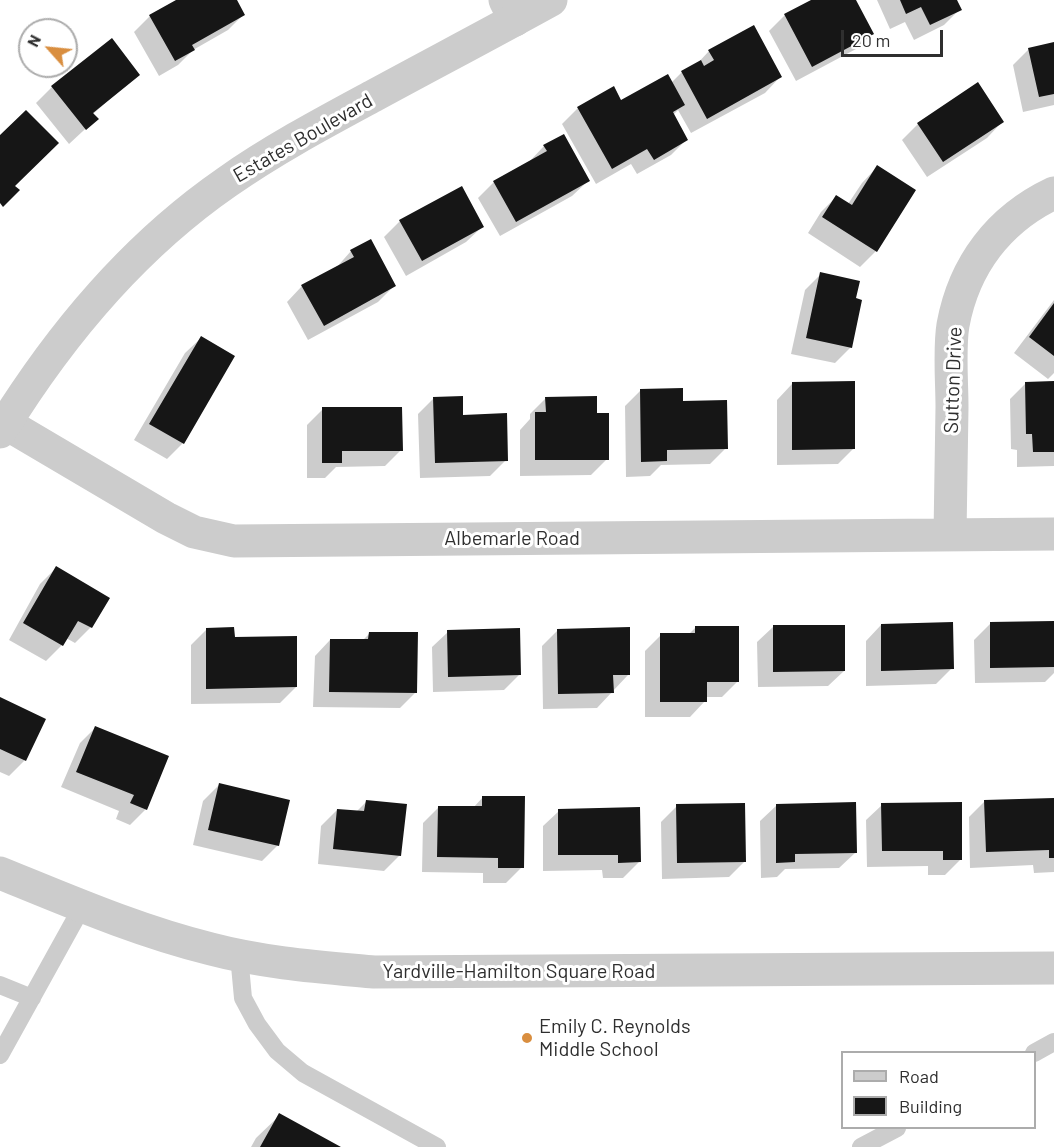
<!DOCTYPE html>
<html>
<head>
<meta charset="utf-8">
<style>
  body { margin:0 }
  #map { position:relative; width:1054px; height:1147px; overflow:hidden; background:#fff; font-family:Barlow,sans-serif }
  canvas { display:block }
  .legend { position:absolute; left:841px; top:1051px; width:195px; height:78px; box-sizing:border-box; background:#fff; border:2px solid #acacac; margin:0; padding:8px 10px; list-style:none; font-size:18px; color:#2f2f2f }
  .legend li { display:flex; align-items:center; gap:12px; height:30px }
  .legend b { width:30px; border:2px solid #acacac }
  .north { position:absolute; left:18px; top:18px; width:60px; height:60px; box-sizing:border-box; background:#fff; border:2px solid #acacac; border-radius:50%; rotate:297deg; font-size:16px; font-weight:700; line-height:24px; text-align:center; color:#2f2f2f }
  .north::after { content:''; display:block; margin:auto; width:21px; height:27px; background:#d98e3f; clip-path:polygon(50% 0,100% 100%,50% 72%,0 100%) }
  .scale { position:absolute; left:841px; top:30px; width:102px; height:27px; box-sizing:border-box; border:3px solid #2f2f2f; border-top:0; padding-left:8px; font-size:18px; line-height:21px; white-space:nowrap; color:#2f2f2f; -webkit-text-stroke:4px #fff; paint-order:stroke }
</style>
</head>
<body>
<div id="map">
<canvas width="1054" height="1147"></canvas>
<ul class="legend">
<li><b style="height:8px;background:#ccc"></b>Road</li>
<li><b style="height:16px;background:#161616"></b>Building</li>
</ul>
<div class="north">N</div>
<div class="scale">20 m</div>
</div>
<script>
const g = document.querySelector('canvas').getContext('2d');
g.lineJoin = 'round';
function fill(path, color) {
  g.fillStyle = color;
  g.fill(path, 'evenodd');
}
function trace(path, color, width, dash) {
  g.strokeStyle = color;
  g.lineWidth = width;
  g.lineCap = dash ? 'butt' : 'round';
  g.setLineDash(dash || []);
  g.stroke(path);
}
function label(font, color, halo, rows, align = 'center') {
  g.font = font + ' Barlow,sans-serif';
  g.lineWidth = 6;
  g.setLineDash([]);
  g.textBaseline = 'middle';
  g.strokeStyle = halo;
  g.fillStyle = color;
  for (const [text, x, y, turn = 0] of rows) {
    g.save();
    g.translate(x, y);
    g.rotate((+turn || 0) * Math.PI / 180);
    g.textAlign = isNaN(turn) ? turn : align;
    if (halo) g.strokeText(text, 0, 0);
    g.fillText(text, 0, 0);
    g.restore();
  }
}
fill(new Path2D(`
  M179,0h56l9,14 -16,16 -35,20 -15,15 -19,11 -25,-44 16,-16z
  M814,0h41l17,34 -16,15 -60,32 -27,-50 16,-16z
  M877,0h78l5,9 -16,16 -30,15 -9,-18 -15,7z
  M1054,44v61l-31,7 -10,-47 16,-16z
  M709,51l71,26 -15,16 -74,40 -13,-23 -5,5 14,24 -16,16 -34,19 -6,-10 -35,20 -34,-60 16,-16 43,-6 50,-19 11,-11 14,-7z
  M138,74l-45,40 3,5 -27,25 -33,-41 16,-16z
  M1002,122l-15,16 -60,39 -25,-37 16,-16z
  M544,146l44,35 -16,15 -72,40 -22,-38 16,-16 35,-20z
  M877,167l-1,84 -16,16 -52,-34 13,-21 16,-16 11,8 14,-21z
  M400,221l82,6 -16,15 -60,34 -22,-39z
  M351,251l43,35 -16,16 -70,38 -21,-38 15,-16 34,-18z
  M821,274l33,25 -3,48 -16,16 -44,-9 14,-64z
  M1054,300v73l-6,6 -34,-26z
  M201,338l-18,105 -16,16 -33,-19 51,-87z
  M1054,383v83l-37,1v-17l-6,-1 -1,-50 15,-15z
  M792,384l62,64 -16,16 -61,1v-65z
  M640,391l42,11 44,46 -16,16 -49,1 -11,11 -24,1 -1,-71z
  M434,398l72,62 -16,16 -70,2 -2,-64z
  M546,398l50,16 11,45 -16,16 -71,1v-46l10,-11v-5z
  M323,409l78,41 -16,16 -49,1 -11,11h-18v-53z
  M56,568l35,59 -16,16 -9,-5 -4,7 -16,16 -37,-21 31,-56z
  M1054,623v50l-9,9 -70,1 -1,-43 16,-16z
  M881,625l71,43 -16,16 -70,2v-45z
  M773,627l71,44 -16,15 -70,1 -1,-45z
  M695,628l43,53 -16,16h-17v4l-15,16h-45v-66l16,-16h27z
  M207,629l26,9 63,49 -16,16 -89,1v-59z
  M558,630l70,45 -31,33 -54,1 -1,-63z
  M448,632l72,42 -16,16 -71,2 -1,-45z
  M369,634l47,58 -16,16 -87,-1 2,-51 15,-16h33z
  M0,699l44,21 -20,41 -15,15 -9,-4z
  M95,728l51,81 -16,16 -14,-6 3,-8 -58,-24 19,-44z
  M219,785l59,60 -16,16 -69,-16 10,-44z
  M483,797l39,70 -16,16h-23v-10l-61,-1 1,-49 16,-16 34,1z
  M1054,799v73l-20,1 -1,-8 -63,3 -1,-51 16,-16z
  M367,801l33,54 -16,16 -66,-7 3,-38 16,-16 19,2z
  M882,805l79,54 -16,16h-17v-9l-61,1 -1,-47z
  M677,806l67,56 -15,15 -67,2 -1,-57z
  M776,806l79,47 -16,15 -54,1 -8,8 -16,1 -1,-57z
  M559,811l80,51 -16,16h-20l-1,-8 -59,1v-45z
  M280,1115l58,32h-87l5,-9z`), '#0003');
fill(new Path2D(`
  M176,0h61l8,15 -53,30 3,5 -20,11 -26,-46z
  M811,0h45l18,34 -62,33 -28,-53z
  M900,0h57l5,10 -32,15 -9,-18 -15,7z
  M754,25l28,52 -75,42 -26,-48 20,-11 3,6 10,-6 -6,-10z
  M112,38l28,37 -47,38 6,6 -13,11 -35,-44z
  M1054,42v52l-15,3 -11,-49z
  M668,74l17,31 -12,7 15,28 -34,20 -7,-11 -35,20 -35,-62 37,-21 7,14z
  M978,82l26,40 -61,40 -26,-39z
  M26,110l33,33 -44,43 5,4 -17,17 -3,-4v-68z
  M564,134l26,47 -74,41 -23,-41 54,-30 -4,-6z
  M877,165l39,25 -39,62 -55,-35 14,-22 16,10z
  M462,186l22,41 -62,34 -23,-41z
  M371,239l25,47 -72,40 -23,-41 53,-28 -4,-7z
  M820,272l40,9 -4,17 6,2 -10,48 -46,-10z
  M1054,303v53l-25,-19z
  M201,336l34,20 -51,88 -35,-20z
  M855,381v68l-63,1v-68z
  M1054,381v71h-21l-1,-18h-6l-1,-52z
  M683,388v13l44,-1 1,49 -61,1v11l-26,1 -1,-73z
  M463,396v19l44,-2 1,48 -73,2 -2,-66z
  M597,396v17h12v47h-74v-48h11l-1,-15z
  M322,407h80l1,44h-61v12h-20z
  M56,566l54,32 -18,30 -14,-7 -15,25 -40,-23z
  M1054,621v46l-64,1v-46z
  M953,622l1,47 -73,2v-47z
  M773,625h72v46l-72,1z
  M695,626h44v56h-32v20h-47v-69h35z
  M234,627l1,10 62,-1v51l-91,2v-61z
  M630,627v48h-17l1,18 -56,1 -1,-65z
  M520,628l1,47 -73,2 -1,-47z
  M369,632h49l-1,61 -88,-1 1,-53h38z
  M0,697l46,22 -20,42 -26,-12z
  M95,726l74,30 -22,54 -17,-7 4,-8 -58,-23z
  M219,783l71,17 -11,46 -71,-16z
  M482,796h43l-1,72h-26v-10l-61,-1 1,-51h44z
  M1054,798v60h-5v-8l-63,2 -2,-52z
  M366,800l41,4 -6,52 -68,-7 4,-40 27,2z
  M856,802l1,51 -62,1v8l-19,1v-59z
  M962,802v58h-19v-9h-61l-1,-48z
  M745,803l1,59 -69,1 -1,-59z
  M640,807l1,55 -23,1v-8h-60v-46z
  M279,1113l62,34h-81z`), '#161616');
trace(new Path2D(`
  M239,955l4,43 14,26 20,27 26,22 134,74
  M0,985l32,13
  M1034,1053l20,-11
  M0,1055l82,-148
  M861,1147l36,-19`), '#ccc', 18);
trace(new Path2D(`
  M505,0l10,20
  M0,420l166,98 28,14 40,9 820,-7
  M950,535c1,-42 1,-85 2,-128 0,-25 -3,-58 1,-82 11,-60 46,-106 101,-132`), '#ccc', 33);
trace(new Path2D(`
  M0,432c59,-96 133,-185 227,-250 47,-33 98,-60 148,-87 59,-32 118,-63 176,-95
  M0,873c69,28 138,58 211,76 53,14 109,18 163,23l680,-4`), '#ccc', 33);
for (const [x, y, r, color] of [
  [527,1038,6,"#d98e3f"]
]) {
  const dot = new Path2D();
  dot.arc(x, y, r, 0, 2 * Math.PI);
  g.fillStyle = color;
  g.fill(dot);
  trace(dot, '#fff', 2);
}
label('20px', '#2f2f2f', '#fff', [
  ["Estates Boulevard",303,138,-30],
  ["Sutton Drive",953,380,-88],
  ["Albemarle Road",512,538],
  ["Yardville-Hamilton Square Road",519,971]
]);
label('20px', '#2f2f2f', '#fff', [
  ["Emily C. Reynolds",539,1026],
  ["Middle School",539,1049]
], 'left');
</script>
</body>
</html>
